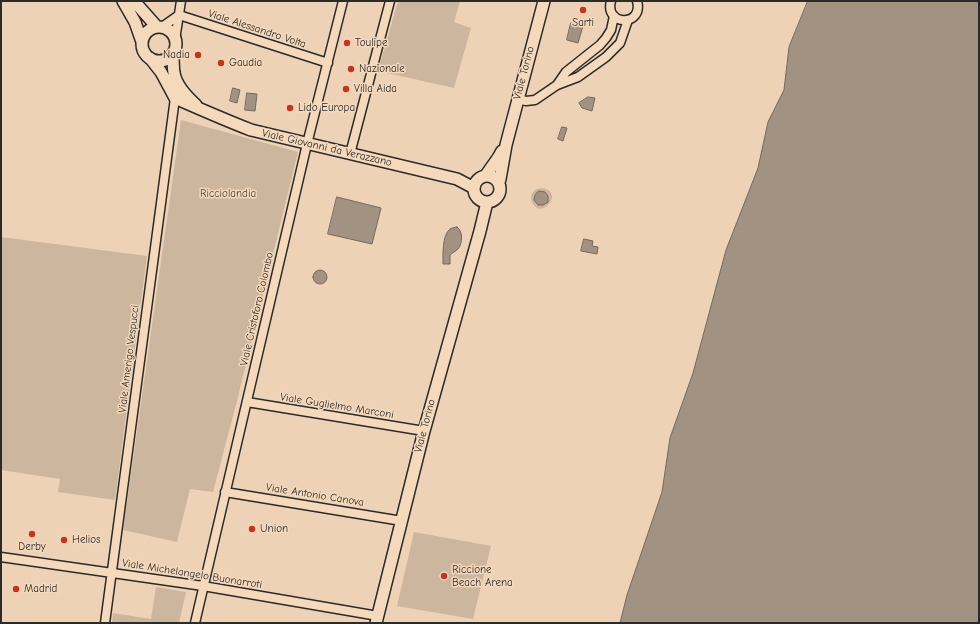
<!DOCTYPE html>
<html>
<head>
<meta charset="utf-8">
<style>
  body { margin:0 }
  #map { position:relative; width:980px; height:624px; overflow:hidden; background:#edd2b5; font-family:"Comic Neue",sans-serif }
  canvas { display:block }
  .frame { position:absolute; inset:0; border:2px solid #2b2b2b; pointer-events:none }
</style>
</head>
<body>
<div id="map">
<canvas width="980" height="624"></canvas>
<div class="frame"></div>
</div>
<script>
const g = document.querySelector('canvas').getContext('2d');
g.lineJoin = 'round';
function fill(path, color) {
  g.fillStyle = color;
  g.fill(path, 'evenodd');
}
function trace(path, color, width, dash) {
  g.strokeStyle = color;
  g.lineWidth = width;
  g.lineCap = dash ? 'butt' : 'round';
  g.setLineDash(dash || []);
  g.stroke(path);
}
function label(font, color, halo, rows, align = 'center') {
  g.font = font + ' "Comic Neue",sans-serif';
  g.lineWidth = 3;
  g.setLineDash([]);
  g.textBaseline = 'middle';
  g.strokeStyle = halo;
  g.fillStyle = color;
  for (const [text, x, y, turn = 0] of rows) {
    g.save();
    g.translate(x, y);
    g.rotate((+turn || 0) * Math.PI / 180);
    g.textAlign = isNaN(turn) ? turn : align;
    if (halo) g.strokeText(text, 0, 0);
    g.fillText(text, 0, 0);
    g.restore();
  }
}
fill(new Path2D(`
  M398,1h62l-6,21 17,6 -17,60 -76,-17z
  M181,120l117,32 -61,249 -24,91 -23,-3 -13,53 -54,-12z
  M541,188c27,3 -3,37 -10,11 0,-6 3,-10 10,-11zM545,192l3,4v6l-10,3 -3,-3 -1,-3z
  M1,237l146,19 -32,244 -57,-8 2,-13 -59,-9z
  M414,532l77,14 -18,73 -76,-13z
  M156,587l30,5 -7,31h-67l1,-10 38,6z`), '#cdb69e');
const water = new Path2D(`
  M808,1h171v622h-359l7,-28 35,-103 8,-54 23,-65 33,-123 32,-82 10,-46 16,-32 5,-43z
  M571,23l12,3 -5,17 -11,-3z
  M233,88l7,2 -3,13 -7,-2z
  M247,93l10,1 -2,17 -10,-1z
  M588,97l7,1 -3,13 -10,-3 -3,-5z
  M562,127l5,1 -4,13 -5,-2z
  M539,191l6,1 3,4v6l-5,3h-5l-4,-5 1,-5z
  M337,197l44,11 -9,36 -44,-10z
  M457,227c6,4 6,16 1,22 -2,2 -6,4 -8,6v9h-7c0,-9 -1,-29 7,-35 1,-1 6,-2 7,-2z
  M584,239l9,2 -1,5 6,1 -1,7 -16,-3z
  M313 277a7 7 0 1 1 14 0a7 7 0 1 1-14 0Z`);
fill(water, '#a29281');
trace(water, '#72695f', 1);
const street = new Path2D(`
  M611,1c-7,25 33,26 26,0
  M179,15l149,48
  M162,27l17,-12
  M175,40l6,-39
  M557,85l9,-13 34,-27 6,-7 5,-8 3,-14
  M517,99l9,2 9,-1 22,-15 21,-8 28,-20 14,-14 8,-23
  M350,154l40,-153
  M247,402l177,29
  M225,492l177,29
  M1,557l202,29 175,30
  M105,623l70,-525
  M195,623l112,-479 36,-143`);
const secondary = new Path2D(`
  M123,1l12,21 7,20
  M134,1l23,26
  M142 44a17 17 0 1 1 34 0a17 17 0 1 1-34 0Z
  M173,53c0,6 0,13 1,20 2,12 13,24 22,32
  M150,58l11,14 14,26c25,11 50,22 76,32l206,49 17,9
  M486,175l12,-17 4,-7
  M474 189a13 13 0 1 1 26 0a13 13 0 1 1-26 0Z
  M499,182l1,-3 6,-34 38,-144
  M376,623l48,-192 56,-200 7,-29`);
trace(street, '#2b2b2b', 11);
trace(secondary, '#2b2b2b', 14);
trace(street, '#f5d9bb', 8);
trace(secondary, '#f5d9bb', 11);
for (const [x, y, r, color] of [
  [583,10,4,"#c8321e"],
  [347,43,4,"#c8321e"],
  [198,55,4,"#c8321e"],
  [221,63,4,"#c8321e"],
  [351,69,4,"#c8321e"],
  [346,89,4,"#c8321e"],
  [290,108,4,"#c8321e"],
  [252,529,4,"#c8321e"],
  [32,534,4,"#c8321e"],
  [64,540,4,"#c8321e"],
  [444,576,4,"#c8321e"],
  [16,589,4,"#c8321e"]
]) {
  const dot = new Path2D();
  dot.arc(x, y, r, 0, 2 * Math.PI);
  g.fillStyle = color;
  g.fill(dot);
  trace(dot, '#f5d9bb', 1.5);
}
label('11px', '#2b2b2b', '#f5d9bb', [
  ["Sarti",583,23,"center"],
  ["Toulipe",355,43],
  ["Nadia",190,55,"right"],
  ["Gaudia",229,63],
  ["Nazionale",359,69],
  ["Villa Aida",354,89],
  ["Lido Europa",298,108],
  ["Union",260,529],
  ["Helios",72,540],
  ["Derby",32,547,"center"],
  ["Riccione",452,570],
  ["Beach Arena",452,583],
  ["Madrid",24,589]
], 'left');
label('11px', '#2b2b2b', '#f5d9bb', [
  ["Viale Alessandro Volta",257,29,18],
  ["Viale Torino",524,73,-75],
  ["Viale Giovanni da Verazzano",327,148,13],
  ["Viale Cristoforo Colombo",257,309,-77],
  ["Viale Amerigo Vespucci",129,359,-83],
  ["Viale Guglielmo Marconi",337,406,9],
  ["Viale Torino",425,426,-75],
  ["Viale Antonio Canova",315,495,9],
  ["Viale Michelangelo Buonarroti",192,574,9]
]);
label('11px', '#4b4742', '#f5d9bb', [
  ["Ricciolandia",228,194]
]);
</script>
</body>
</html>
